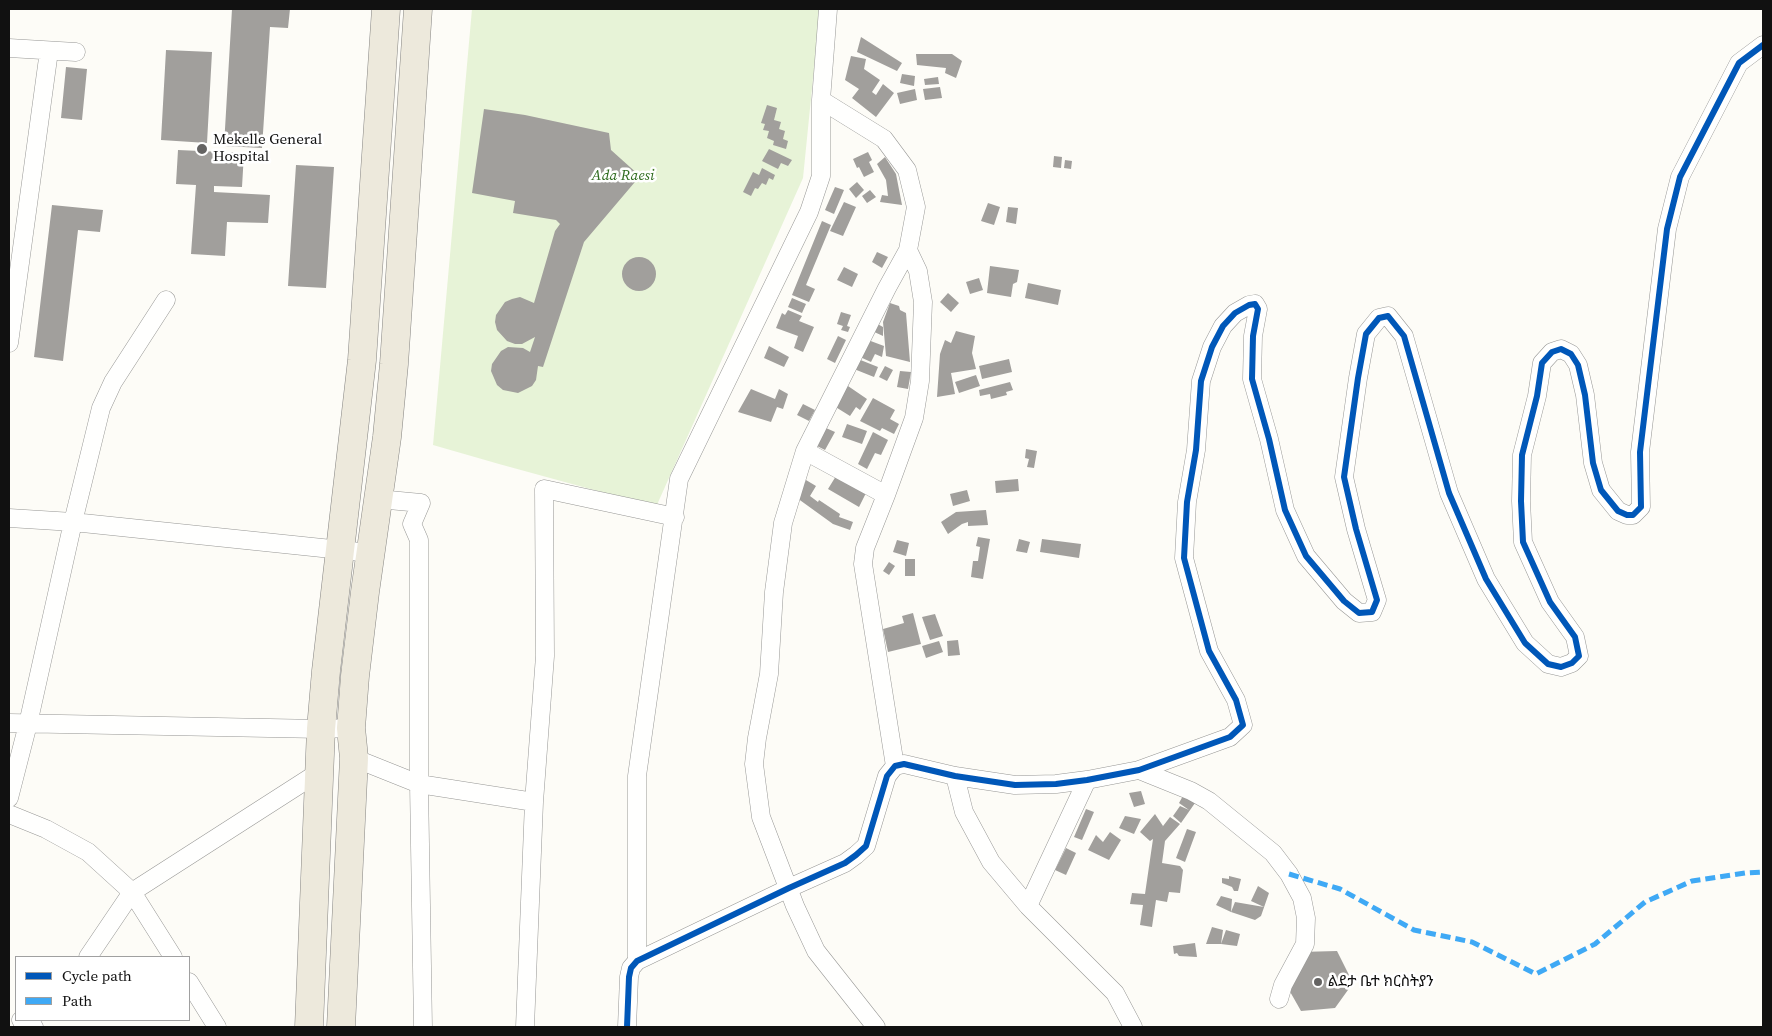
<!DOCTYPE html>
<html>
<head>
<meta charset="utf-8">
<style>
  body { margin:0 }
  #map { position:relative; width:1772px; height:1036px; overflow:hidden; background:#fdfcf7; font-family:"Source Serif 4",serif }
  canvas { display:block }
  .frame { position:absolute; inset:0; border:10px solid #111; pointer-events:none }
  .legend { position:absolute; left:15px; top:956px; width:175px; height:65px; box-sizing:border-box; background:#fff; border:1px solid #a0a0a0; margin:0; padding:6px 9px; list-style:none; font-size:15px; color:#111 }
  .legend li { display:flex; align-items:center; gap:10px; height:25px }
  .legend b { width:25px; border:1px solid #a0a0a0 }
</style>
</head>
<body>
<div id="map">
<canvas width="1772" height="1036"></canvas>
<div class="frame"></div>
<ul class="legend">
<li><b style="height:6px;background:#0057b8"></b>Cycle path</li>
<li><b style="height:6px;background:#3fa9f5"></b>Path</li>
</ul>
</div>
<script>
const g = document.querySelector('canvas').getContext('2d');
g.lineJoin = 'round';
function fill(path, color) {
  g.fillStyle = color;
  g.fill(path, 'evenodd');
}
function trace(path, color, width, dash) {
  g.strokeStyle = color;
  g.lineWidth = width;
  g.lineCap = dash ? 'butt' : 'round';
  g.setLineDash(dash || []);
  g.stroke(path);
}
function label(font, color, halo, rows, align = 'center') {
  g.font = font + ' "Source Serif 4","Noto Sans Ethiopic",serif';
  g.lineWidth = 5;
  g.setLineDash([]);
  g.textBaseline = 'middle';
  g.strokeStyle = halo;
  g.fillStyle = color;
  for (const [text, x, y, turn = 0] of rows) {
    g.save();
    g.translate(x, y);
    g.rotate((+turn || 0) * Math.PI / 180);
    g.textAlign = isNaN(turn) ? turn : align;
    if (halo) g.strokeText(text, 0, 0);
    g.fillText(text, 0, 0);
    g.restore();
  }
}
fill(new Path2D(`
  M472,9h348l-17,169 -147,329 -157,-43 -66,-19z`), '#e7f3d7');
fill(new Path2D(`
  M232,9h58l-2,19 -18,-1 -8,121 -38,-2z
  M861,37l41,26 -5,8 -40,-19z
  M166,50l46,2 -5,91 -46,-3z
  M916,54h36l10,7 -6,17 -11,-5 1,-5 -29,-3z
  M851,56l15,3 -2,10 16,11 -8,12 4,3 7,-11 11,9 -18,24 -24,-19 7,-9 -14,-9z
  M66,67l21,2 -5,51 -21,-2z
  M902,74l13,2 -1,10 -14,-3z
  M938,77l1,7 -14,1 -1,-6z
  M940,87l2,11 -17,2 -2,-11z
  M915,89l2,11 -17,4 -3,-11z
  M767,105l10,3 -3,12 7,2 -2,7 6,2 -2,8 5,2 -2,8 -13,-4 1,-4 -7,-3 2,-7 -6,-1 2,-6 -4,-1z
  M484,109l41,6 84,18 2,17 29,26 -56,66 -41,125 -5,-1 -2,14 -4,6 -14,7 -15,-3 -6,-5 -6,-14 1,-7 9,-13 7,-4 15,1 7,4 5,-15 -13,7h-7l-8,-3 -10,-11 -2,-8 1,-7 9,-13 7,-3 8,-2 14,6 21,-72 5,-7 -4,-4 -43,-7 2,-12 -43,-8z
  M769,149l23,11 -4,6 -7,-3 -3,6 -16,-8z
  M178,150l66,3 -2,34 -28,-1v6l56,3 -2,28 -41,-1 -2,34 -34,-2 5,-69 -20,-1z
  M868,152l4,8 -3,2 5,10 -10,5 -5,-10 -2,1 -4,-9z
  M1054,156l8,1 -1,11 -8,-1z
  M885,157l11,17 6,31 -22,-3 2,-7 6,1 -2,-16 -9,-16z
  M1065,160l7,1 -1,8 -7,-1z
  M296,165l38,2 -8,121 -38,-2z
  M762,168l13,7 -2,5 -4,-2 -3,7 -4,-2 -4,6 -3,-1 -4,8 -8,-4 10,-20 6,3z
  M857,182l7,8 -8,8 -7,-9z
  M835,187l9,3 -10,24 -9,-4z
  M870,190l6,7 -9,6 -5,-7z
  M844,202l12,5 -13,29 -13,-5z
  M988,203l12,4 -6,18 -13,-4z
  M52,205l51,5 -3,22 -22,-2 -15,131 -29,-4z
  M1008,207l10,1 -2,16 -10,-2z
  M822,221l9,4 -25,60 9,4 -6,13 -17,-7z
  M877,252l11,5 -6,11 -10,-6z
  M622 274a17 17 0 1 1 34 0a17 17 0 1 1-34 0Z
  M990,266l29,4 -2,12 -4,2 -2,13 -24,-4z
  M844,267l14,7 -6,13 -15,-7z
  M979,278l4,12 -13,4 -4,-12z
  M1028,283l33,7 -3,15 -33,-7z
  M948,293l11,10 -8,9 -11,-10z
  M792,298l14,6 -4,9 -14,-6z
  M890,303l9,3 1,4 6,3 4,49 -24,-6 -3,-34z
  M788,310l14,6 -3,5 15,6 -11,25 -9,-4 4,-12 -22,-8 6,-15 3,2z
  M841,312l10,3 -4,11 3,1 -2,5 -7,-2 2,-4 -6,-2z
  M874,322l9,5v9l-13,-6z
  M956,331l19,5 -3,17 4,16 -25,4 4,21 -18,3 3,-43 5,-14 6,3z
  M838,336l8,4 -11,23 -8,-4z
  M868,340l16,6 -2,11 -7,-3 -4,8 -11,-5z
  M769,346l20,11 -5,10 -20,-9z
  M858,359l20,8 -4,10 -20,-8z
  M1009,359l3,13 -30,7 -3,-13z
  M885,366l8,4 -6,11 -8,-4z
  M900,371l11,1 -3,17 -11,-2z
  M976,375l4,11 -21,7 -4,-11z
  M1010,382l3,8 -7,2 1,3 -16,4 -1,-5 -10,2 -1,-6z
  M848,386l19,13 -7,11 -4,-3 -6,9 -16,-10z
  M751,389l24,10 4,-10 9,5 -5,15 -6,-2 -6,15 -33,-10z
  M873,398l22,12 -5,9 9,5 -5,10 -12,-6 -2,3 -20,-10z
  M803,404l12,6 -6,11 -12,-6z
  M847,424l20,7 -5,13 -20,-7z
  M826,428l9,4 -10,18 -8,-4z
  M873,432l15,8 -7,15 -6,-2 -8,16 -9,-5z
  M1026,449l11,2 -3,17 -7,-1 2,-8 -4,-1z
  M836,476l30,17 -7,14 -31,-18z
  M1018,479l1,12 -23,2 -1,-12z
  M806,480l10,6 -6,10 8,6 1,-2 21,14 -1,3 14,5 -3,8 -17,-6 -36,-26z
  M967,490l3,11 -17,5 -3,-12z
  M986,510l2,15 -20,1v-4l-6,2 -14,10 -7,-12 15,-10z
  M978,537l12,2 -7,40 -12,-2 2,-16h5l2,-14 -4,-1z
  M1019,539l11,3 -3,11 -11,-2z
  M1042,539l39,5 -2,14 -39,-6z
  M897,540l12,3 -3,13 -13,-4z
  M905,559h10v17h-10z
  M889,562l6,4 -6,9 -6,-4z
  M913,613l8,31 -33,8 -5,-23 21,-6 -2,-7z
  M935,614l8,22 -13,4 -8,-23z
  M958,640l2,15 -12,1 -1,-15z
  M939,641l4,11 -17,6 -4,-12z
  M1141,791l4,13 -11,3 -5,-14z
  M1184,794l11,9 -14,20 -8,-7 7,-10 9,4 -10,-7z
  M1086,809l8,3 -12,28 -8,-3z
  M1155,814l8,12 -3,4 10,-13 10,7 -15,17 -3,22 18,3 3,4 -3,23 -11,-1 -2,10 -11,-2 -4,27 -12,-2 3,-20 -13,-1 2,-11 13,1 8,-55 -3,2 -10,-9z
  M1125,816l16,3 -7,15 -15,-6z
  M1187,829l9,3 -11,30 -9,-4z
  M1110,832l11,8 -12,20 -21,-10 8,-15 7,7z
  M1066,848l10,5 -10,22 -11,-5z
  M1229,876l12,3 -3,12h-4l-2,-4 -10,-4v-5l7,1z
  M1258,886l11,7 -8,23 -6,4 -24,-8 4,-10 29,5 -13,-6z
  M1221,896l11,3 -1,13 -15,-7z
  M1212,927l11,3 -2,14h-15z
  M1226,930l14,4 -3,12 -16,-2z
  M1195,943l2,14 -18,-1 -2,-3 -3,1 -1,-8z
  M1337,951l16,32 -18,25 -34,3 -17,-30 16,-29z`), '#a19f9c');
const minor = new Path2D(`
  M9,48l67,4
  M821,100l63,39 23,31 9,37 -8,43 -21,38 -82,163 -22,72 -9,69 -5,82 -12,64 -3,26 7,53 34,89 21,45 60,76
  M9,343l40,-292
  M805,451l81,44
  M378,499l43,4 -9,21 7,16v244l4,243
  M9,518l64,4 297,31
  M9,723l312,6 30,-1
  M354,758l65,26 115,18
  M895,766l-32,-202 2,-16 21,-53 28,-77 6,-37 3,-79 -5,-31 -10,-21
  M1139,770l52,21 18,10 64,52 16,21 13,24 4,20 -1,26 -22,41 -4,14
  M955,776l9,36 27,50 37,44 87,87 18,34
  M9,798l19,-74 45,-202 28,-114 12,-26 53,-82
  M9,814l37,15 42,23 44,40 41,65
  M1028,906l59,-126
  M88,957l44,-65 187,-120
  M637,961v-185l42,-297 130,-267 12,-36v-76l7,-91
  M189,982l28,45
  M21,1020l13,7
  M525,1027l9,-225 11,-146 -1,-167 131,28
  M627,1027l2,-50 2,-9 6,-7 152,-73 56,-25 11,-8 10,-9 21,-70 8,-10 9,-2 51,12 60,9 41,-1 31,-4 52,-10 91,-33 13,-12 -7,-25 -27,-49 -25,-93 3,-56 9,-52 5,-69 11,-34 11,-21 12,-13 14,-8 6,-1 3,5 -5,27 -1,43 17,60 16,71 21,46 38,45 15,12 13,-1 5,-12 -21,-71 -12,-52 14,-99 8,-44 13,-16 9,-2 16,20 45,157 37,86 39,64 23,21 13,3 11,-4 7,-7 -4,-19 -25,-35 -27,-60 -2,-41 1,-46 15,-59 5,-33 10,-11 9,-3 10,5 7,11 7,30 8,68 8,27 17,21 9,4h6l8,-8 -1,-55 27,-223 13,-52 59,-114 24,-18`);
const primary = new Path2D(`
  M309,1027l12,-298 5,-58 36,-311 24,-351
  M341,1027l13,-269 -3,-30 4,-52 10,-84 22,-155 7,-73 24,-355`);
trace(minor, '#979795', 19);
trace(primary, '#858482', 29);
trace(minor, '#fffffe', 18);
trace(primary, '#ede9dc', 28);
trace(new Path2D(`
  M1289,874l51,15 74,41 58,12 64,32 59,-30 50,-42 47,-21 53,-8 18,-1`), '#3fa9f5', 5, [10, 5]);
trace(new Path2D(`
  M627,1027l2,-50 2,-9 6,-7 152,-73 56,-25 11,-8 10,-9 21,-70 8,-10 9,-2 51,12 60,9 41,-1 31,-4 52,-10 91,-33 13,-12 -7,-25 -27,-49 -25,-93 3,-56 9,-52 5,-69 11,-34 11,-21 12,-13 14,-8 6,-1 3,5 -5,27 -1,43 17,60 16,71 21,46 38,45 15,12 13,-1 5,-12 -21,-71 -12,-52 14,-99 8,-44 13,-16 9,-2 16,20 45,157 37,86 39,64 23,21 13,3 11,-4 7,-7 -4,-19 -25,-35 -27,-60 -2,-41 1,-46 15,-59 5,-33 10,-11 9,-3 10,5 7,11 7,30 8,68 8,27 17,21 9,4h6l8,-8 -1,-55 27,-223 13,-52 59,-114 24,-18`), '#0057b8', 6);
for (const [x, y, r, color] of [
  [202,149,6,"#646362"],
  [1318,982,5,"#646362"]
]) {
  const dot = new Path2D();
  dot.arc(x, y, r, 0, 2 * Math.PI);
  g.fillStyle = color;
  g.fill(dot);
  trace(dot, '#fff', 2);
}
label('15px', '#111', '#fff', [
  ["Mekelle General",213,140],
  ["Hospital",213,157],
  ["ልደታ ቤተ ክርስትያን",1328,982]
], 'left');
label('italic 15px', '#2f6b1f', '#fff', [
  ["Ada Raesi",623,176]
]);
</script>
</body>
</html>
